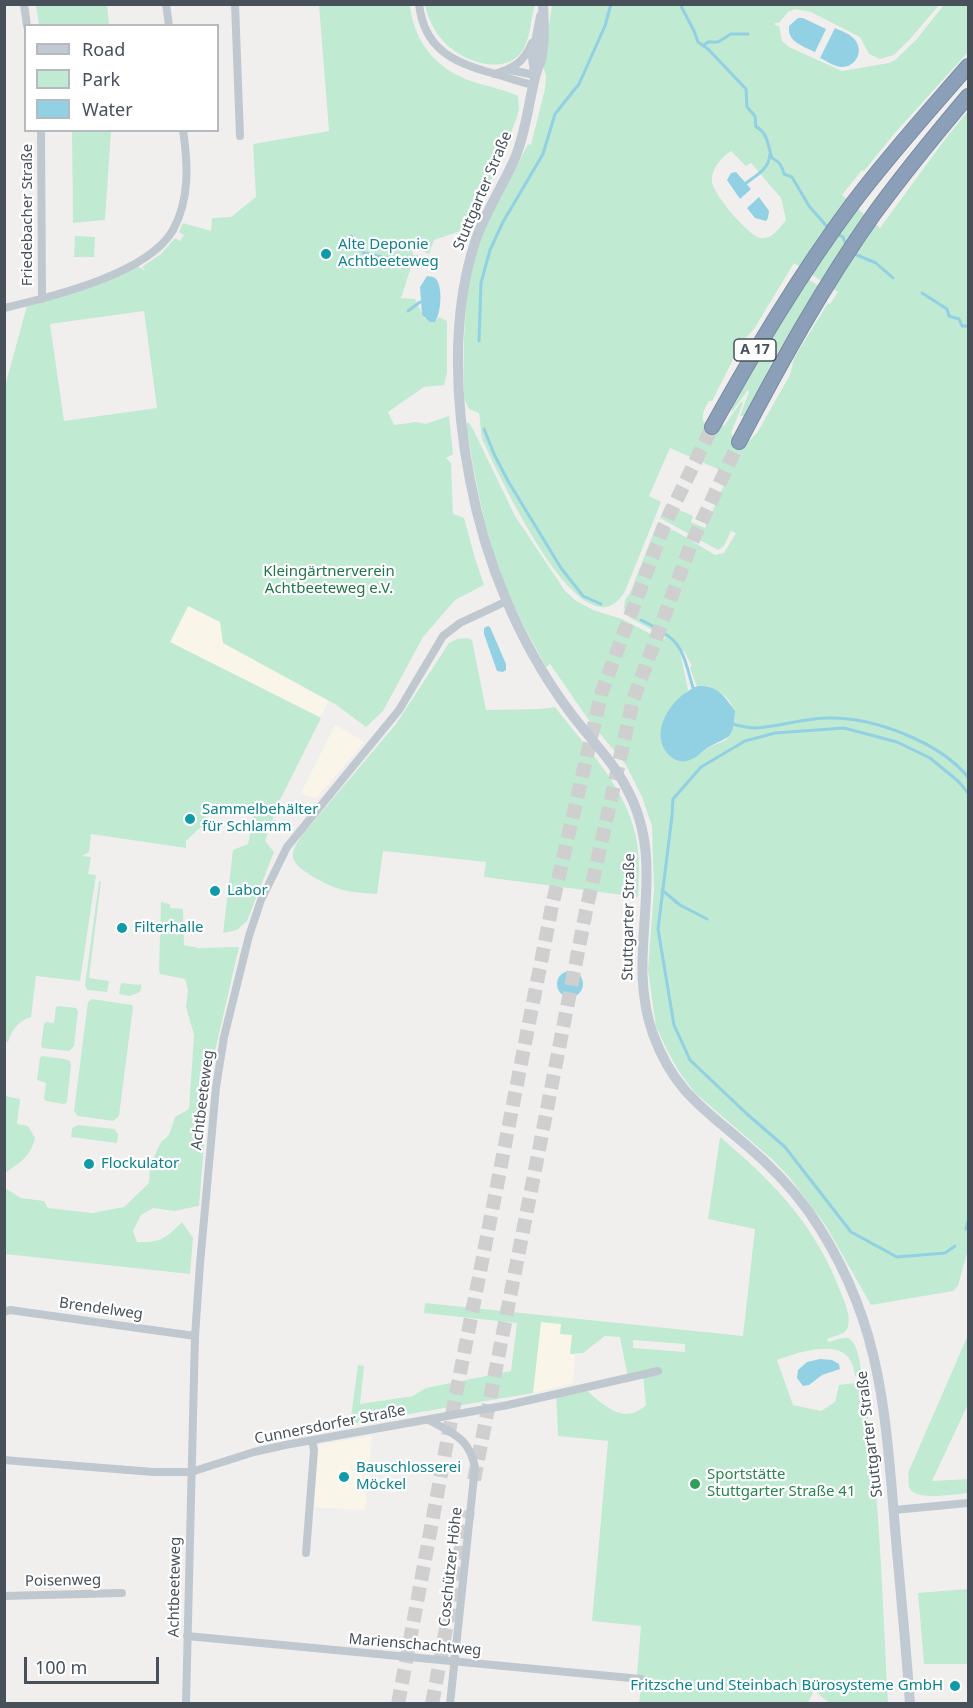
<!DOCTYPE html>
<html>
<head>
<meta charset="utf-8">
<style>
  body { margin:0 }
  #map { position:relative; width:973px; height:1708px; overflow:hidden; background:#f1efee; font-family:"Noto Sans",sans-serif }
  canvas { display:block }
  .frame { position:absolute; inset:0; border:6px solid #48515a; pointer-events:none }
  .legend { position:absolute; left:24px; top:24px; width:195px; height:108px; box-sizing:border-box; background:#fff; border:2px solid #b6b9bd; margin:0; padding:8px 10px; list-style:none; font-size:18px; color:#48515a }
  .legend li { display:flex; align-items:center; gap:12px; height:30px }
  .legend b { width:30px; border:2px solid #b6b9bd }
  .scale { position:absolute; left:24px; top:1657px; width:135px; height:27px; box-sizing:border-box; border:3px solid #48515a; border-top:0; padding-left:8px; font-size:18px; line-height:21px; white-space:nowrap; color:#48515a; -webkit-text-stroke:4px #fff; paint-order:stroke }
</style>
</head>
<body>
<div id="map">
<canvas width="973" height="1708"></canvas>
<div class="frame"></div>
<ul class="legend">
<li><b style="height:8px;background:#c1c9d3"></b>Road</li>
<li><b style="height:16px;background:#c1ead2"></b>Park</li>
<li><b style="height:16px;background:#92d0e3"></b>Water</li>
</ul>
<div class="scale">100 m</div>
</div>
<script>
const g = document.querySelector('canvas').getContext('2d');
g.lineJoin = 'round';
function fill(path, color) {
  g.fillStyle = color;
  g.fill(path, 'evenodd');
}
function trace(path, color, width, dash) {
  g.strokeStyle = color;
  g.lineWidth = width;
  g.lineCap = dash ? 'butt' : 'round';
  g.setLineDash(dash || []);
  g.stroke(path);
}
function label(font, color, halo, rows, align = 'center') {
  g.font = font + ' "Noto Sans",sans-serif';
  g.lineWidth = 4.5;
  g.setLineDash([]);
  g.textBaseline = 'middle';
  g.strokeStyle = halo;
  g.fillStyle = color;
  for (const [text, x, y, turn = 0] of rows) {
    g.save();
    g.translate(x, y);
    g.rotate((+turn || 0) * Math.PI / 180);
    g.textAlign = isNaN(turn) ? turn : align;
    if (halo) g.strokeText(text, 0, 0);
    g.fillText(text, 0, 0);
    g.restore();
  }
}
fill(new Path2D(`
  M189,605l31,17 3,21 105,58 -7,16 -151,-75z
  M335,725l29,17 -48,57 -15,-6z
  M541,1322l20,2 11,11 -2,19 5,1 -2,28 -40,10z
  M372,1436l-7,74 -51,-3 5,-62z`), '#faf5e9');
fill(new Path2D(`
  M36,5h71l2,20h-70z
  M319,5h91c3,32 21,58 51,72 18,9 39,10 57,19l1,13 -2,8 -20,51 -19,38 -17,25 -27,9 -5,14 -16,-7 -1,17 -11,34 14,1 9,19 11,4 4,-5 8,4v52l-3,12 -20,2 -36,25 6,13 22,-3 10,2 23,-8 4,38 -7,4 5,5 2,51 11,4 11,40 9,27 -29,15 -32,37 -40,74 -17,16 -31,-23 -112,-61 -3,-21 -32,-16 -18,36 151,76 -42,84 -14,39 9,11 -27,69 -10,9 -14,3 10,-83 15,-6 6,-29 -1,-9 -9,2 -36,-5 -3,20 -19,18v7l-95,-14 -2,18 -7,4 9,1 -3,17 8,1 -16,106 -44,-5 -5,41c-13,4 -19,13 -23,25h-4v-652l24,-88 107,-38 10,7 -3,-4 19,-13 14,-16 5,3 4,-6 -5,-3 4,-9 28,8 1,-13 19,-1 25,-20 -3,-53 76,-13zM144,311l13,97 -93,13 -14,-97z
  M425,5v-1l110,1c-5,16 -4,39 -17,51 -20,19 -59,3 -75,-15 -9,-10 -15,-23 -18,-36z
  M552,5h387l-28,33 -17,17 -14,4 -11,-5 -9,-17 -49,-25 -16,-3 -7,3 -9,11h-4v2l4,1 3,15 7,6 53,24 47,-8 6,-3 21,-20 28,-35h24v47l-74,82 -30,37 -2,-1 -20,25 38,33 63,-86 25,-31v1138l-10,37 -5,5 -82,14 -45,-79 -36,-48 -17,-18 -79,-68 -16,-22 -12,-22 -10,-22 -8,-56 6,-80 -2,-64 -10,-29 -16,-32 -38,-46 -38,-55 -4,3c-10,-19 -21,-38 -30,-57 -28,-59 -40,-123 -50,-187h3l5,8 41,85 50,75 10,9 18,10 29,9 40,21 4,-2 -37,-21 -5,-9 1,-8 5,-7 27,-69 20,8 38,23 9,-2 12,-20 -5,-2 -7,15 -6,4 -58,-32 6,-14 27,12 -2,6 14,6 24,-54 -59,-26 -21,48 12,6 -35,87c-41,79 -131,-123 -144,-150 -2,-9 -1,-17 -3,-26l-10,-4 -5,-11c-1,-50 -1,-112 16,-160 13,-33 33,-62 48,-94l3,1 14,-56 1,-13 -3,-10zM731,151l15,15 5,-3 30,35 5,22c-7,8 -14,20 -26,18 -12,-3 -48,-45 -48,-57 -1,-12 10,-24 19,-30zM794,263l44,29 -8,12 -2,-1 -34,55 -4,17 -33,58 -11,11 -11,-5 -4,-6 12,-30 -2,-1 -17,24 -3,-2 -14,3c-8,-9 -3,-17 2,-26h3l30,-59 12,-13zM680,651h4l8,15 -2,2 7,19c15,-2 34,8 37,25 3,10 -4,20 -8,28l-21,9 -6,6 -23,-52 12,-13z
  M72,131h39l-6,89 -32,3z
  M75,236l20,1 -1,20h-20z
  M809,280l9,5 -46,77 -27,54h-5l9,-24 -1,-2 -17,23 1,-5 -2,-2 26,-45z
  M467,638l5,2 14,70 54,-1 15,-2c30,39 71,80 81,130 4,20 3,40 2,60l-154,-20 2,-15 -103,-11 -6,43c-11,-1 -23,-1 -34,-4 -12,-3 -49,-20 -50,-33 -1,-9 5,-15 9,-22l94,-111 53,-81 8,-4z
  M101,881l-12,97 20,3 -2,11 -20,-2 -2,-5 14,-103z
  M161,902l9,2v4l13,1 1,36 15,3 40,-1 -29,126 -11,133 -25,5 -21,-3 -12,7 -8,16 4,11c24,1 29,-4 45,-20l11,16 -3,36 -185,-20v-66l16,10 23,3 4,7 44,5 32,-6 25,-24 1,-18 11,-23 8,-7 6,-18 14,-8 5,-74 -8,-28 2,-17 -3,-11 -25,-5 -1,-4z
  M141,982v8l-3,3 -9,3 -10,-2 2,-11 19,2z
  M92,999l40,6 1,2 -14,109 -6,5 -35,-5 -4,-5 14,-109z
  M59,1006l17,2 2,3 -4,35 -5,5 -27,-3 -1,-2 3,-22 2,-2 8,1 2,-16z
  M42,1056l23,3 5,2 1,4 -4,37 -3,2 -18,-3 -2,-2 2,-16 -9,-3 3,-22z
  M5,1096l15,3 -3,25 11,2 7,12c-4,18 -15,25 -30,35z
  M78,1125l36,4 4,5 -1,9 -46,-6 1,-9z
  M720,1137c54,45 96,89 121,156 4,10 11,25 6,36 -3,6 -14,7 -20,10l1,3c6,-1 14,-5 20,-4 10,4 12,27 14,36l-7,2c-1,-7 -3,-16 -9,-21 -16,-14 -52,-1 -69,5l16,45 28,6 14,-9 4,-17 24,-3c17,106 19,214 25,321h-59l-15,-13 -6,13h-169l2,-17 -4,-11 4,-49 -49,-5 16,-180 -50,-5 -2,-42 27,-7c18,16 40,40 63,18l-3,-30 -15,3 -8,-41 -15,-1 -22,17 -13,1 2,-19 -12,-1 1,-10 -20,-2 -8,71 -183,31 8,-59 6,1 -4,38 53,-8 13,-8 85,-17 6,-48 -93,-10 1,-10 318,33 12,-107 -47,-10zM633,1340l52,4v8l-52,-4z
  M968,1335v69l-36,77 36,-2v14c-13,1 -54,9 -59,-6 -1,-4 0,-10 -1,-14z
  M968,1589v75h-44l-6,-71z`), '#c1ead2');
fill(new Path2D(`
  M798,18h5l23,11 -11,23c-12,-6 -28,-10 -26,-26z
  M835,28c6,3 16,6 20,12 9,11 1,27 -13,27 -7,0 -15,-6 -22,-9z
  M736,172l15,17 -11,10 -13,-19 4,-7z
  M759,197l10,14 -1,7 -2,3 -11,-3 -8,-10z
  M427,276c4,1 6,0 9,3 7,8 5,35 -1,43h-5l-8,-7 -2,-28z
  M488,626l2,1 16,37v6l-3,2 -6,-1 -13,-37v-6z
  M698,686c21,0 26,10 37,25 -2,30 -5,24 -28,37 -5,3 -9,9 -15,11 -7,4 -16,3 -22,-3 -24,-23 3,-61 28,-70z
  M557 984a13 13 0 1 1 26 0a13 13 0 1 1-26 0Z
  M820,1359l12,1 7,4 1,5 -18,6 -13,10 -6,1 -6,-8 1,-8 9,-8z`), '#92d0e3');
trace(new Path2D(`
  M680,4l14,27 4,11 10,7 38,40 1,18 8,9 1,11c12,5 12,20 16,31 8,4 10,8 12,16l8,3 17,29 21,24
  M703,46l5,-4h10l13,-8h17
  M746,183c11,-8 23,-14 24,-29
  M836,233l7,4 3,8
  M351,236l13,17 22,5 31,-1
  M852,253l24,10 17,15
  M922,293l25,16 2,7 10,3 3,7h6
  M408,311l12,-9
  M479,341l2,-58 9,-33 13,-28 40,-68 12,-40 24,-30 26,-58 6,-22
  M484,429l10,25 14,27 53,87 22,28 18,8
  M641,620c41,20 40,26 52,68l3,1
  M732,724c8,2 16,4 23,4 24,-1 49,-10 73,-10 46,-1 111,24 140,59
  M662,890l18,15 27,14
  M966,1229l2,-7
  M955,1246l-10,7 -48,4 -46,-25 -66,-85 -38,-33 -57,-54 -16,-35 -16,-96 14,-113 1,-17 28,-32 44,-26 30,-8 69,-5 53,14 33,16 28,23 10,12`), '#92d0e3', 3);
trace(new Path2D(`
  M474,1480l112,-569 47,-211 59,-158 47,-100
  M398,1704l58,-310 96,-488 50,-215 62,-165 48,-99
  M432,1704l36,-193`), '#cfcfd0', 14, [14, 7]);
const motorway = new Path2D(`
  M712,427c43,-77 88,-153 141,-224 36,-48 76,-92 115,-137
  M739,442c41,-78 84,-156 135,-228 30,-41 62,-80 94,-118`);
trace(motorway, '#768ba4', 16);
trace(new Path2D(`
  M24,4l3,22
  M166,4l3,22
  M235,4l5,132
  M419,4c5,45 35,59 73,69 14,4 27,9 42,12
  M510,70l25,5
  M494,74c19,-5 30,-12 38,-31
  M41,130l1,169
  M4,308c47,-11 144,-34 169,-78 17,-31 15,-66 10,-100
  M4,1312l6,-2 185,26
  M429,1420c25,14 40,18 46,47l-25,237
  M4,1460l149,12h38l63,-20 31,-7 223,-40 150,-34
  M894,1510l74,-7
  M306,1553l8,-103 -2,-9
  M4,1596l118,-3
  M187,1636l454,43
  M186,1704l9,-368 5,-72 16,-177 8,-50 25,-101 12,-36 26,-53 112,-137 44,-74 17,-13 47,-22`), '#c0c8cf', 8);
trace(new Path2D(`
  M543,5c1,18 2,37 -2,55 -2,6 -5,12 -6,18 -7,27 -9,54 -20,80 -12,28 -30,54 -40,84 -24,74 -20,161 -5,238 15,80 48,161 97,228 19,27 45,51 60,81 44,81 -4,162 26,245 20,56 50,74 93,111 24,20 45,42 63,67 72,104 76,196 86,316 5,59 11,117 15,176
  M535,72l-2,-14 8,-42`), '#c1c9d3', 10);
trace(motorway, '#8ba0b8', 14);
trace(new Path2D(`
  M4,1701l2,3`), '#b1b4b8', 1.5);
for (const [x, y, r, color] of [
  [326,254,6,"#0f9aa8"],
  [190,819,6,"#0f9aa8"],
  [215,891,6,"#0f9aa8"],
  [122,928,6,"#0f9aa8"],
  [89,1164,6,"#0f9aa8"],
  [344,1477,6,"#0f9aa8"],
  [695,1484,6,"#2e9e5b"],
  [955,1686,6,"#0f9aa8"]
]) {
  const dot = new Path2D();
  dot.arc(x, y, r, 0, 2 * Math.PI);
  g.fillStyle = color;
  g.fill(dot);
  trace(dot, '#fff', 2);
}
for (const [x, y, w] of [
  [755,350,42]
]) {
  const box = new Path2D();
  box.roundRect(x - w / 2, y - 11, w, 22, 4.5);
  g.fillStyle = '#fff';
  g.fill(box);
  trace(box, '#48515a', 1.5);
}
label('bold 14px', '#48515a', null, [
  ["A 17",755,350]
]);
label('15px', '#48515a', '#fff', [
  ["Stuttgarter Straße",483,191,-67],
  ["Friedebacher Straße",28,215,-90],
  ["Stuttgarter Straße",629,917,-89],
  ["Achtbeeteweg",203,1100,-83],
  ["Brendelweg",101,1309,8],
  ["Cunnersdorfer Straße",330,1425,-11],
  ["Stuttgarter Straße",870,1434,-97],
  ["Coschützer Höhe",451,1567,-84],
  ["Poisenweg",63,1581,-1],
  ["Achtbeeteweg",175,1587,-89],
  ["Marienschachtweg",415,1645,5]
]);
label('15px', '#0d838f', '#fff', [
  ["Alte Deponie",338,245],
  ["Achtbeeteweg",338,262],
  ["Sammelbehälter",202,810],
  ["für Schlamm",202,827],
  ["Labor",227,891],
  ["Filterhalle",134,928],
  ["Flockulator",101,1164],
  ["Bauschlosserei",356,1468],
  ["Möckel",356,1485],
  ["Fritzsche und Steinbach Bürosysteme GmbH",943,1686,"right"]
], 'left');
label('15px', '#20744c', '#fff', [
  ["Kleingärtnerverein",329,572],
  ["Achtbeeteweg e.V.",329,589]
]);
label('15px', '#27864d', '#fff', [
  ["Sportstätte",707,1475],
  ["Stuttgarter Straße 41",707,1492]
], 'left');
</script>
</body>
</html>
